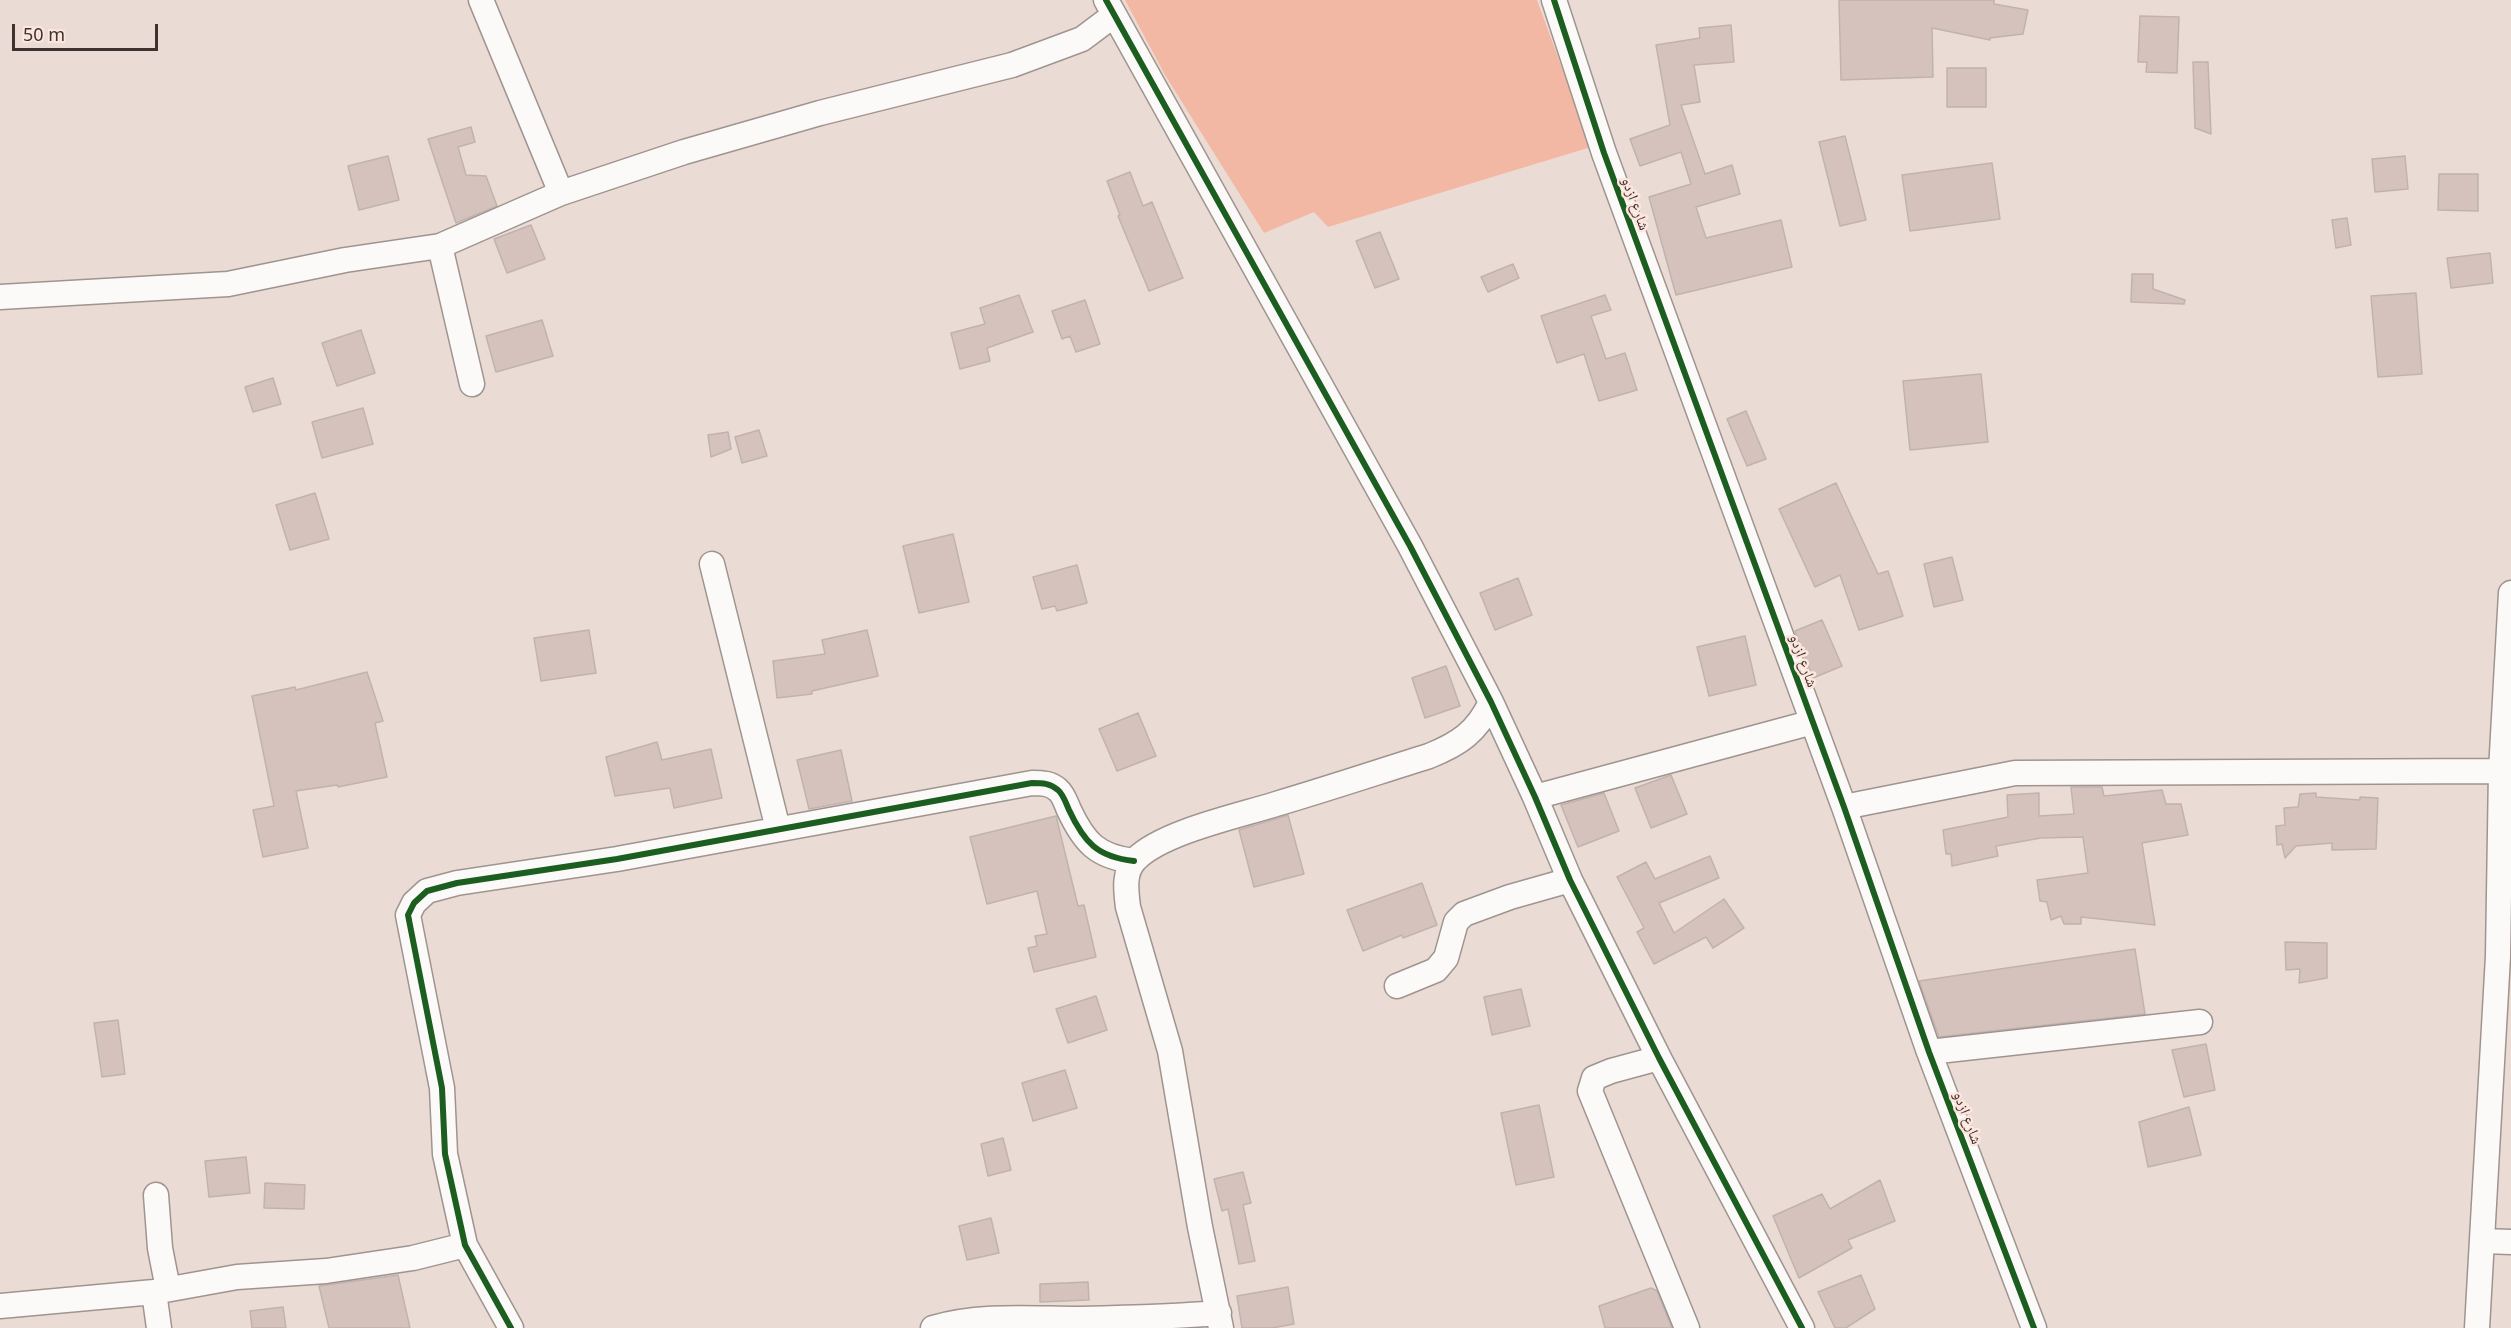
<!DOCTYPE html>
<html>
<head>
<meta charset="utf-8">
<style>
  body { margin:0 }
  #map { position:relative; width:2511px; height:1328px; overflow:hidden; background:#ebdbd5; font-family:"Noto Sans",sans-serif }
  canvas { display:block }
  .scale { position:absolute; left:12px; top:24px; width:146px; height:27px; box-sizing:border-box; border:3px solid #3d322e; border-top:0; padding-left:8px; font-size:18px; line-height:21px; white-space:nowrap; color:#3d322e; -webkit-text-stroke:4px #fde6dd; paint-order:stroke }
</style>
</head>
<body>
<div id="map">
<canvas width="2511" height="1328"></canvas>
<div class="scale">50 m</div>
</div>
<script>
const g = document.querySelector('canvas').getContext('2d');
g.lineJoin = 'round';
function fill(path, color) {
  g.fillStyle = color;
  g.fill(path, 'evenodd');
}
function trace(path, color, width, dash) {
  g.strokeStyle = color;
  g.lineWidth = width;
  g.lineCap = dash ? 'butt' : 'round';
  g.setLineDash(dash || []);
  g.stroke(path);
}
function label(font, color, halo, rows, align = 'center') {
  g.font = font + ' "Noto Sans","Noto Naskh Arabic",sans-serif';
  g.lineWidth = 5;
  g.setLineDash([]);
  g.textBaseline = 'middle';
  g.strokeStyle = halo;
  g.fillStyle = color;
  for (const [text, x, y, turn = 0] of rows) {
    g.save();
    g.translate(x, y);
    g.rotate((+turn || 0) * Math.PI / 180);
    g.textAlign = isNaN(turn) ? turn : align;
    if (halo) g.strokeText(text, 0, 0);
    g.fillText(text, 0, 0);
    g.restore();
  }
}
fill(new Path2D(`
  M1125,0h412l54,147 -263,80 -14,-15 -50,21 -99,-158z`), '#f3b8a3');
const building = new Path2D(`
  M1839,0h155v4l34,6 -5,24 -33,4v2l-58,-12 1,49 -92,3z
  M2140,16l39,1 -2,56 -31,-1 1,-10h-9z
  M1731,25l3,37 -40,3 6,37 -19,3 24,69 27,-9 8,29 -44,13 10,31 75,-18 11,47 -116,28 -27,-98 42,-13 -10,-32 -41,14 -10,-27 40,-14 -14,-80 44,-7 -1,-10z
  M2193,62h15l3,72 -16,-6z
  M1947,68h39v39h-39z
  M471,127l4,15 -17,5 8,28 20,1 11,30 -41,17 -28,-84z
  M1845,136l21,84 -26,6 -21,-84z
  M388,156l11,44 -40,10 -11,-44z
  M2405,156l3,33 -33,3 -3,-33z
  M1992,163l8,56 -90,12 -8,-56z
  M1130,172l13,34 9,-4 31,76 -34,13 -31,-75 2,-1 -13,-34z
  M2439,174h39v37l-40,-1z
  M2347,218l4,27 -15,3 -4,-28z
  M531,225l14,34 -38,14 -13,-34z
  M1380,232l19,47 -24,9 -19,-47z
  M2490,253l3,30 -42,5 -4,-30z
  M1513,264l6,14 -31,14 -7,-15z
  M2132,274h21v15l32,11 -1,4 -53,-2z
  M2416,293l6,81 -44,3 -7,-81z
  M1019,295l14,37 -46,16 3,13 -30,8 -9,-36 34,-9 -5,-16z
  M1605,295l6,15 -20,6 15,43 19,-6 12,37 -38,11 -15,-47 -27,9 -16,-47z
  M1085,300l15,44 -24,8 -6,-16 -8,3 -10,-28z
  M542,320l11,36 -57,16 -10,-36z
  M361,330l14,43 -38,13 -15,-43z
  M1981,374l7,68 -78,8 -7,-69z
  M273,378l8,26 -28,8 -8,-25z
  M363,408l10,36 -51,14 -10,-36z
  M1746,411l20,48 -19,7 -20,-47z
  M759,430l8,26 -25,7 -7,-26z
  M728,432l3,17 -20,8 -3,-22z
  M1836,483l42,91 10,-3 15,45 -44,14 -19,-55 -25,12 -36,-78z
  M315,493l14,46 -39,11 -14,-45z
  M953,534l16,68 -50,11 -16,-67z
  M1952,557l11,43 -29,7 -10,-43z
  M1077,565l10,38 -30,8 -2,-5 -13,3 -9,-32z
  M1518,578l14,37 -37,15 -15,-37z
  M1822,620l20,46 -29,12 -18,-47z
  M589,630l7,43 -55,8 -7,-43z
  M867,630l11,46 -66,15v3l-35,4 -4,-37 52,-7 -3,-14z
  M1745,636l11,49 -47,11 -12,-49z
  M1446,666l14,40 -35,12 -13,-40z
  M367,672l16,49 -8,2 12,54 -49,10 -1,-2 -41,6 12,57 -45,9 -10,-47 21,-4 -22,-110 43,-9 1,3z
  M1138,713l18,43 -39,15 -18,-42z
  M657,742l5,18 49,-11 11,49 -48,10 -4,-20 -55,8 -9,-39z
  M841,750l11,51 -43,8 -12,-49z
  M1671,775l16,39 -36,14 -16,-40z
  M2071,787h31l2,9 58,-6 4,14h15l7,31 -46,8 13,82 -74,-8v7h-17l-3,-8 -10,4 -4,-18 -7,-1 -3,-21 51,-7 -5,-36 -42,1 -45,8 2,10 -46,10 -1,-12h-5l-3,-24 65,-13 -1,-22 32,-2v23l35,-2z
  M1604,793l15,38 -41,16 -17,-42z
  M2316,793v4l44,3v-3l18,1 -2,51 -44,1v-7l-36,3 -11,12 -3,-14 -5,1 -1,-19 9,-1 -1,-17 14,-1 2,-13z
  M1288,815l16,59 -50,13 -15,-57z
  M1056,816l22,90 6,-1 12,52 -62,15 -6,-24 9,-2 -2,-10 12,-2 -10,-43 -50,13 -17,-67z
  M1710,856l9,22 -60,25 15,30 50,-34 20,29 -31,20 -7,-11 -52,27 -17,-32 7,-4 -27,-51 29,-15 9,17z
  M1422,883l15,42 -34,13 -1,-3 -39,16 -16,-41z
  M2285,942l42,1v35l-28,5 1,-14 -14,1z
  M2135,949l10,65 -206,23 -20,-56z
  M1521,989l9,37 -38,9 -8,-38z
  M1096,996l11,34 -39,13 -12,-34z
  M118,1020l7,54 -23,3 -8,-54z
  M2206,1044l9,46 -31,7 -12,-47z
  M1065,1070l12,38 -44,13 -11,-38z
  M1539,1105l15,72 -38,8 -15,-72z
  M2189,1107l12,48 -53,12 -9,-45z
  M1003,1138l8,32 -23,6 -7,-32z
  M246,1157l4,36 -41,4 -4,-36z
  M1243,1172l8,31 -8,2 12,56 -16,3 -11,-55 -6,2 -8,-32z
  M1880,1180l15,41 -47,19 4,8 -53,30 -26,-62 49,-22 8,15z
  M265,1183l40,2 -1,24 -40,-1z
  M991,1218l8,35 -32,7 -8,-34z
  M398,1275l12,53h-81l-10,-42z
  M1861,1275l14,34 -29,19h-11l-17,-36z
  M1088,1282l1,18 -49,2v-18z
  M1288,1287l6,37 -22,4h-30l-5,-32z
  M1651,1288l6,3 15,37h-67l-6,-22z
  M283,1307l3,21h-34l-2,-17z`);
fill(building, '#d5c2bc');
trace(building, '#c0b3af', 1.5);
const minor = new Path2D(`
  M481,0l80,193
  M1106,0l304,546 81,156 44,95 35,83 89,178 143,270
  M1554,0l50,153 240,654 85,245 105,276
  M440,246l32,138
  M0,297l228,-13 117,-24 95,-14 121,-53 123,-41 136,-39 192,-48 70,-26 32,-24
  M712,564l66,265
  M1535,797l278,-75
  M1844,807l171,-34 486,-2
  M1397,986l39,-16 10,-12 10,-36 8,-8 46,-17 60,-17
  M1929,1052l271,-30
  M1659,1058l-48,13 -17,7 -4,13 97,237
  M156,1195l4,53 8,41
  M2484,1241l27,1
  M154,1292l5,36
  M0,1306l154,-14 83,-15 89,-6 87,-13 52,-13
  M511,1328l-46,-83 -20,-91 -3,-66 -34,-173 6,-12 13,-12 30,-8 160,-24 415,-76c10,0 18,0 26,7 5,4 8,13 11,20 15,32 28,47 65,51
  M933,1328c49,-14 97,-9 147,-9 46,-1 93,-2 139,-6
  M1221,1328l-21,-101 -30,-176 -42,-144c-2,-16 -5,-36 8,-48 27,-27 102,-43 140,-55 51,-15 102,-32 153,-48 30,-12 48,-24 62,-54
  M2477,1328l21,-372 3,-185 10,-178`);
trace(minor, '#9f948f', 27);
trace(minor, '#fcfaf9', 24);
trace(new Path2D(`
  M1106,0l304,546 81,156 44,95 35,83 89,178 143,270
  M1554,0l50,153 240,654 85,245 105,276
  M511,1328l-46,-83 -20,-91 -3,-66 -34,-173 6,-12 13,-12 30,-8 160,-24 415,-76c10,0 18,0 26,7 5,4 8,13 11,20 15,32 28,47 65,51`), '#1b5e20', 6);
label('15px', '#3d322e', '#fde6dd', [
  ["شارع ازدو",1635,204,70],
  ["شارع ازدو",1803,661,70],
  ["شارع ازدو",1967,1118,69]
]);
</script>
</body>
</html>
